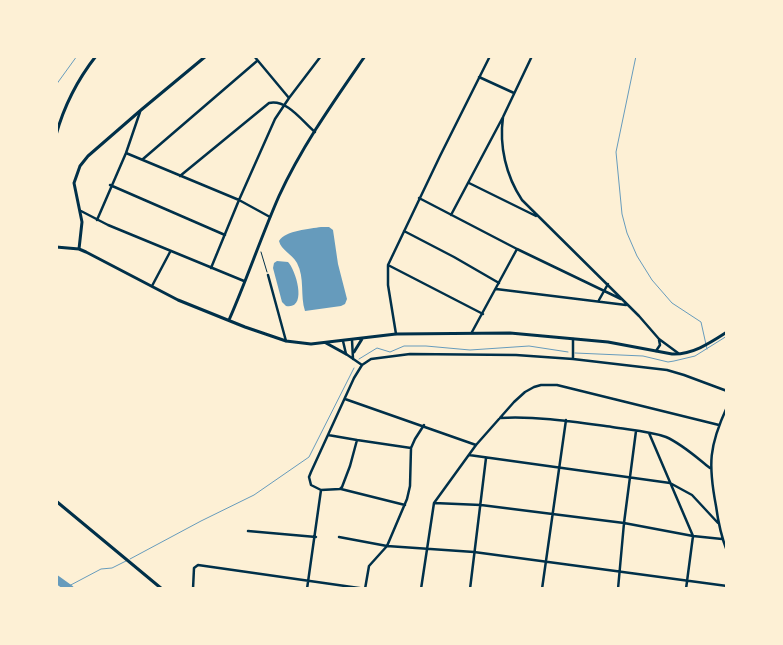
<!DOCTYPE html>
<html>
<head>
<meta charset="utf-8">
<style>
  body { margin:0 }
  #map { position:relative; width:783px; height:645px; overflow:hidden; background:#fdf0d5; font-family:"Crimson Pro",serif }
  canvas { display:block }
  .frame { position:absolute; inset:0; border:58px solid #fdf0d5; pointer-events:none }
</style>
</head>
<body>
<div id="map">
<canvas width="783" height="645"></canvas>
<div class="frame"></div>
</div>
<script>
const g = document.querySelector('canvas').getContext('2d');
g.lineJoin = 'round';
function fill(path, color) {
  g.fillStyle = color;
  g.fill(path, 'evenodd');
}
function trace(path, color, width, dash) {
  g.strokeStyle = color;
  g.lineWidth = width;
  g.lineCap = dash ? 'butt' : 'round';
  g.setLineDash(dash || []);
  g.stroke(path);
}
fill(new Path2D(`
  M321,227h8l4,3 5,34 9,35 -2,5 -4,2 -36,5c-5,-15 0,-33 -8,-48 -5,-9 -16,-13 -18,-22 7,-11 31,-12 42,-14z
  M277,261l11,1c8,8 20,48 -2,44l-4,-4 -9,-34 1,-5z`), '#669bbc');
trace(new Path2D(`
  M636,56l-20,96 6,62 5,19 10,23 15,24 20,23 29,19 6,27
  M56,85l21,-29
  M575,353l68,3 25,6 6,-1 21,-5 32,-20
  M359,359l18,-11 13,4 14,-6h22l44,4 59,-4 39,6
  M130,559l71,-38 53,-26 55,-38 45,-89
  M67,587l34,-18 11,-1 14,-7`), '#669bbc', 1);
trace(new Path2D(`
  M56,579l14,10`), '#669bbc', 8);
trace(new Path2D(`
  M261,252l6,20`), '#003049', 1);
trace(new Path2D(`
  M254,56l35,42
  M479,77l35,16
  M503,117c-4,29 3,59 19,83l117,116 20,23 19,14
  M126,153l113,47 31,17
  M143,159l114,-98
  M180,176l89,-73c18,-4 33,18 46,29
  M469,183l67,33
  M110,185l115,50
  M419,198l98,51 104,50
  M81,211l27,14 136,56
  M451,215l52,-98 29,-61
  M97,220l29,-67 14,-41
  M404,231l50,26 45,26
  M388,265l95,49
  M211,268l28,-68 36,-81 14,-21 32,-42
  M268,275l18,66
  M152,286l18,-34
  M496,289l130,16
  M599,300l9,-16
  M472,332l45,-83
  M396,334l-8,-49v-20l52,-109 50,-100
  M352,340l1,19
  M343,341l3,13 16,11
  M656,351l4,-6 -1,-5
  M573,359v-20
  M345,399l131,46
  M727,407c-18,39 -19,57 -11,99 2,15 5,30 11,45
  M500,418c38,-2 75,4 112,9 18,3 37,4 54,10 16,7 30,20 44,31
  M649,433l44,103 -7,53
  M328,435l29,5 -7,26 -8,21 -2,2 -19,1 -10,-5 -2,-8 2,-5 43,-94 8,-13 9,-6 39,-5 106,1 57,4 94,11 17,5 43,16
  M357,440l54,8
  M469,455l201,28 22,12 26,28
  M341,489l64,16
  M434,503l47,2 143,18 69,13 29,3
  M248,531l68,6
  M339,537l48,9 87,6 253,34
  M193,589l1,-21 4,-3 168,24
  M307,589l14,-99
  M365,589l4,-23 18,-20 20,-47 3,-13 1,-38 4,-9 9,-14
  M421,589l13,-86 42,-58 38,-43 11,-10 9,-5 7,-2h16l162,40
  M470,589l16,-131
  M542,589l24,-169
  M618,589l6,-66 12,-92`), '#003049', 2.5);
trace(new Path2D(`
  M56,135c8,-29 22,-56 40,-79
  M56,247l23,2 7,3 92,48 67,27 41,14 25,3 85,-10 114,-1 98,9 64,12c20,1 38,-11 55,-22
  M79,249l3,-27 -8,-39 6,-17 8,-10 53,-46 65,-54
  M229,320c18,-41 32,-83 50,-124 23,-50 55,-95 86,-140
  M326,343l20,11
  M354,352l8,-13
  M56,501l106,88`), '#003049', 3);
</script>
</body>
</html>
